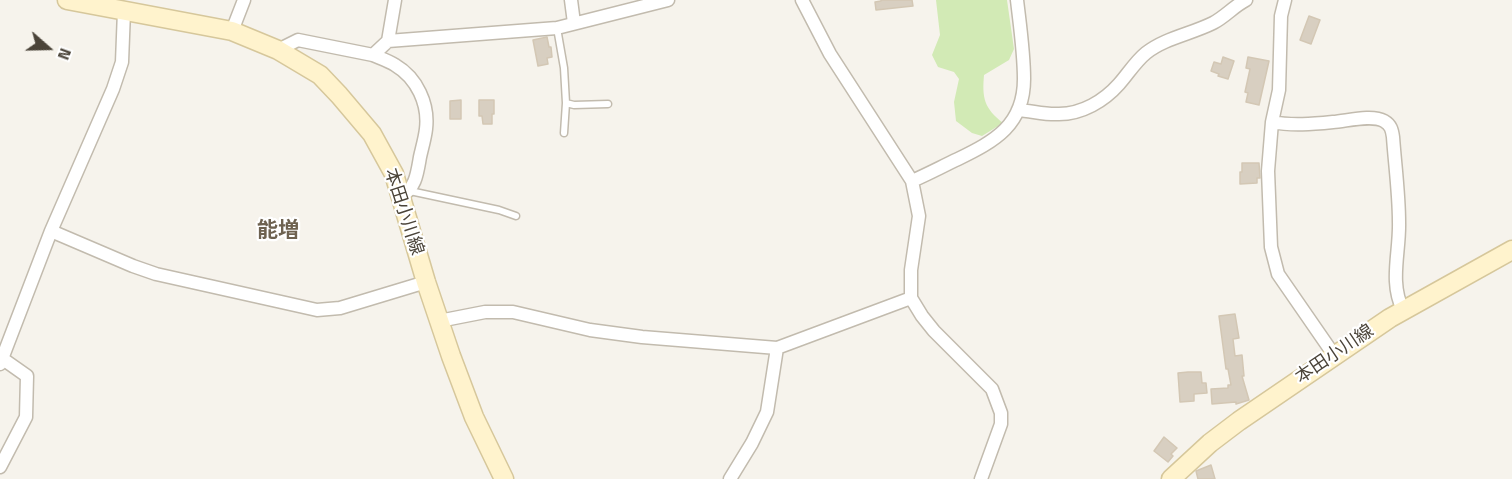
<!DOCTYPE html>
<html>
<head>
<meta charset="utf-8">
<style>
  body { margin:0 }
  #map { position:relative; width:1512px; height:479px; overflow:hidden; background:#f6f3ec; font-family:"Titillium Web",sans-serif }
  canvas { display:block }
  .north { position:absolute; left:18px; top:18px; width:60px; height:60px; -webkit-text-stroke:4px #fff; paint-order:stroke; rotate:110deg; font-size:16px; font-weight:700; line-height:24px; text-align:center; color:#4b4439 }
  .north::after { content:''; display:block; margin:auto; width:21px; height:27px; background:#4b4439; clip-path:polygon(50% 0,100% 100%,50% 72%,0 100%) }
</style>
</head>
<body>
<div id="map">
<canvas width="1512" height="479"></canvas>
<div class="north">N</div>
</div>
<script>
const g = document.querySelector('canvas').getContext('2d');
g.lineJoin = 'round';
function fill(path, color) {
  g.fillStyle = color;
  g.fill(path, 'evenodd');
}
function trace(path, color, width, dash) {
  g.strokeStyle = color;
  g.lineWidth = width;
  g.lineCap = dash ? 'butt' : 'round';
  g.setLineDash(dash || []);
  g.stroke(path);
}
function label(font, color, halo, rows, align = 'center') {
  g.font = font + ' "Titillium Web","Noto Sans JP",sans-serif';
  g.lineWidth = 4.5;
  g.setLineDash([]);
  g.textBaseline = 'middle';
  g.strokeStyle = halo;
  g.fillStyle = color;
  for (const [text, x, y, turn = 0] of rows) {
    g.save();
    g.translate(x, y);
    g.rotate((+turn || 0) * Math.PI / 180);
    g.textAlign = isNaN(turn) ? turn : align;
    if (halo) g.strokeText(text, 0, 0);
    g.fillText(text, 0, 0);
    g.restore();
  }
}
fill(new Path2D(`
  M936,0h71l7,49 -5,11 -25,15c-2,23 0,33 19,48l-21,13 -10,-3 -16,-12 -2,-19 5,-23 -5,-7 -16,-5 -6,-12 8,-20z`), '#d2eab5');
const building = new Path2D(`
  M881,0h31l1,6 -37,4 -1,-8 6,-1z
  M1309,16l11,4 -9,24 -11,-4z
  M547,37l2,10h2l1,10 -5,1 1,6 -10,2 -5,-26z
  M1223,57l11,4 -6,18 -10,-3 1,-2 -8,-3 3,-9 7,2z
  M1248,57l21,4 -10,44 -13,-3 2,-9 -3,-1 5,-23 -4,-1z
  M461,100v19h-11v-18z
  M479,100h15v14h-2v10h-9l-1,-8h-3z
  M1242,163h17l1,15h-3v5l-17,1v-12h2z
  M1235,314l4,24 -6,1 2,17 7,-1 2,21h-2l7,24 -13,4v-2l-24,2 -1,-15 17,-1v-3h3l-3,-16h-2l-7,-53z
  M1188,372h13l1,11h4l1,10 -13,1v7l-14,1 -2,-29z
  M1164,437l13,11 -6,6 2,2 -5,6 -14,-11z
  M1211,465l4,14h-17l-2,-8z`);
fill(building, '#d8cfc1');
trace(building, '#d3c7b4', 1.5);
const service = new Path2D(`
  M557,28l7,40 2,35 8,2 34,-1
  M564,133l2,-30
  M410,191l89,19 17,6`);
const minor = new Path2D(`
  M571,0l3,23
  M802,0l28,54 82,127 7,35 -8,54v28l11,18 12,15 58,58 9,24v11l-20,55
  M1285,0l-4,16 -2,74 -7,32 -4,49 3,76 7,27 56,81
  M232,31l12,-31
  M388,41l7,-41
  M278,50l20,-10 75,15 15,-14 169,-13 111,-28
  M373,55c7,3 16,6 22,10 22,13 34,39 31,64 -1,9 -4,19 -6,28 -3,17 -4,30 -19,40
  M1018,110c14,1 28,5 41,4 23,0 45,-13 60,-30 9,-10 16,-22 27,-31 19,-15 45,-19 67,-30 12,-6 21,-17 33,-23
  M1272,122c20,4 41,2 61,0 14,-1 39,-8 51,-1 7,4 8,9 9,16 2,28 6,57 6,85 1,30 -10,60 4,88
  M912,181c16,-7 31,-15 46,-22 37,-18 66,-34 66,-80 0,-26 -4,-53 -7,-79
  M51,231l82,35 23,8 161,36 23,-2 86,-26
  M439,321l46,-9h28l77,18 52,7 135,11 134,-50
  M0,357l27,19 -1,41 -26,50
  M0,364l51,-133 62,-142 9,-27 2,-51
  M730,479l22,-36 15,-31 10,-64`);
const secondary = new Path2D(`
  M67,0l165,31 46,19 42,25 19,20 33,39 22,40 32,108 25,74 23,61 30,62
  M1171,479l39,-36 29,-22 151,-103 122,-68`);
trace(service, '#c2bbae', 9);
trace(minor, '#c2bbae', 15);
trace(secondary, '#d6c79b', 21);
trace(service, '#fff', 6);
trace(minor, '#fff', 12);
trace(secondary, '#fff3cd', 18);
label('18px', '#4b4439', '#fff', [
  ["本田小川線",403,212,72],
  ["本田小川線",1335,355,-34]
]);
label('bold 21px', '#6e6250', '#fff', [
  ["能増",278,232]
]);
</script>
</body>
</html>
